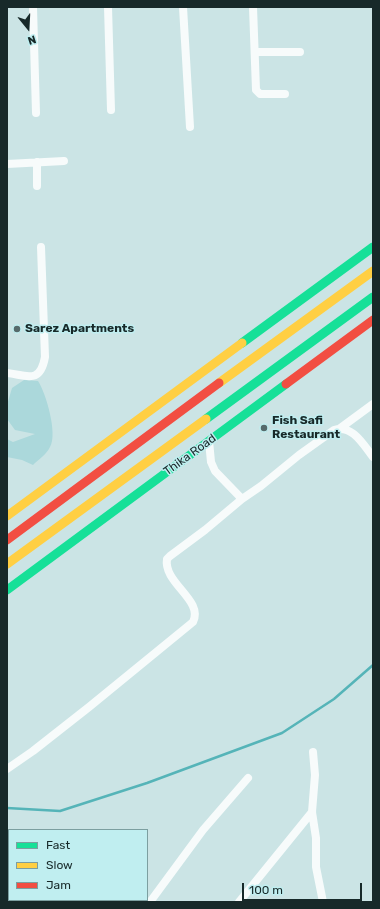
<!DOCTYPE html>
<html>
<head>
<meta charset="utf-8">
<style>
  body { margin:0 }
  #map { position:relative; width:380px; height:909px; overflow:hidden; background:#cbe4e5; font-family:Rubik,sans-serif }
  canvas { display:block }
  .frame { position:absolute; inset:0; border:8px solid #172929; pointer-events:none }
  .legend { position:absolute; left:8px; top:829px; width:140px; height:72px; box-sizing:border-box; background:#c0eef0; border:1px solid #7c9fa0; margin:0; padding:5px 7px; list-style:none; font-size:12px; color:#172929 }
  .legend li { display:flex; align-items:center; gap:8px; height:20px }
  .legend b { width:20px; border:1px solid #7c9fa0 }
  .north { position:absolute; left:8px; top:8px; width:40px; height:40px; -webkit-text-stroke:3px #c0eef0; paint-order:stroke; rotate:162deg; font-size:11px; font-weight:700; line-height:16px; text-align:center; color:#172929 }
  .north::after { content:''; display:block; margin:auto; width:14px; height:18px; background:#172929; clip-path:polygon(50% 0,100% 100%,50% 72%,0 100%) }
  .scale { position:absolute; left:242px; top:883px; width:120px; height:18px; box-sizing:border-box; border:2px solid #172929; border-top:0; padding-left:5px; font-size:12px; line-height:14px; white-space:nowrap; color:#172929; -webkit-text-stroke:3px #c0eef0; paint-order:stroke }
</style>
</head>
<body>
<div id="map">
<canvas width="380" height="909"></canvas>
<div class="frame"></div>
<ul class="legend">
<li><b style="height:5px;background:#16e098"></b>Fast</li>
<li><b style="height:5px;background:#ffcf43"></b>Slow</li>
<li><b style="height:5px;background:#f24e42"></b>Jam</li>
</ul>
<div class="north">N</div>
<div class="scale">100 m</div>
</div>
<script>
const g = document.querySelector('canvas').getContext('2d');
g.lineJoin = 'round';
function fill(path, color) {
  g.fillStyle = color;
  g.fill(path, 'evenodd');
}
function trace(path, color, width, dash) {
  g.strokeStyle = color;
  g.lineWidth = width;
  g.lineCap = dash ? 'butt' : 'round';
  g.setLineDash(dash || []);
  g.stroke(path);
}
function label(font, color, halo, rows, align = 'center') {
  g.font = font + ' Rubik,sans-serif';
  g.lineWidth = 3;
  g.setLineDash([]);
  g.textBaseline = 'middle';
  g.strokeStyle = halo;
  g.fillStyle = color;
  for (const [text, x, y, turn = 0] of rows) {
    g.save();
    g.translate(x, y);
    g.rotate((+turn || 0) * Math.PI / 180);
    g.textAlign = isNaN(turn) ? turn : align;
    if (halo) g.strokeText(text, 0, 0);
    g.fillText(text, 0, 0);
    g.restore();
  }
}
fill(new Path2D(`
  M24,380l14,1c8,12 20,53 12,66 -3,7 -12,13 -17,18l-11,-5 -15,-3v-18l6,3 22,-8 -20,-4 -8,-11v-14l5,-17z`), '#abd8db');
trace(new Path2D(`
  M7,808l53,3 87,-28 135,-50 52,-34 39,-34`), '#55b4b8', 2.5);
trace(new Path2D(`
  M33,7l3,106
  M108,7l3,103
  M183,7l7,120
  M253,7l3,83 4,4h25
  M255,52h45
  M37,162v24
  M7,164l57,-3
  M7,373c19,2 33,12 38,-16l-4,-110
  M339,429l34,-25
  M209,441l2,21 4,9 27,28 19,-13 38,-31 35,-25c18,-6 29,14 39,27
  M313,752l2,23 -3,37 4,26v29l7,35
  M7,769l26,-18 56,-44 104,-85c11,-22 -30,-39 -26,-63l3,-3 35,-26 37,-31
  M64,902l2,-2
  M150,902l53,-72 45,-52
  M239,902l73,-90`), '#f7fbfb', 8);
trace(new Path2D(`
  M242,343l131,-96
  M206,419l167,-122
  M7,590l279,-206`), '#16e098', 9);
trace(new Path2D(`
  M219,383l154,-112
  M7,516l235,-173
  M7,564l199,-145`), '#ffcf43', 9);
trace(new Path2D(`
  M286,384l87,-64
  M7,540l212,-157`), '#f24e42', 9);
for (const [x, y, r, color] of [
  [17,329,4,"#566a6b"],
  [264,428,4,"#566a6b"]
]) {
  const dot = new Path2D();
  dot.arc(x, y, r, 0, 2 * Math.PI);
  g.fillStyle = color;
  g.fill(dot);
  trace(dot, '#c0eef0', 1.5);
}
label('bold 12px', '#172929', '#c0eef0', [
  ["Sarez Apartments",25,329],
  ["Fish Safi",272,421],
  ["Restaurant",272,435]
], 'left');
label('12px', '#172929', '#c0eef0', [
  ["Thika Road",190,455,-36]
]);
</script>
</body>
</html>
